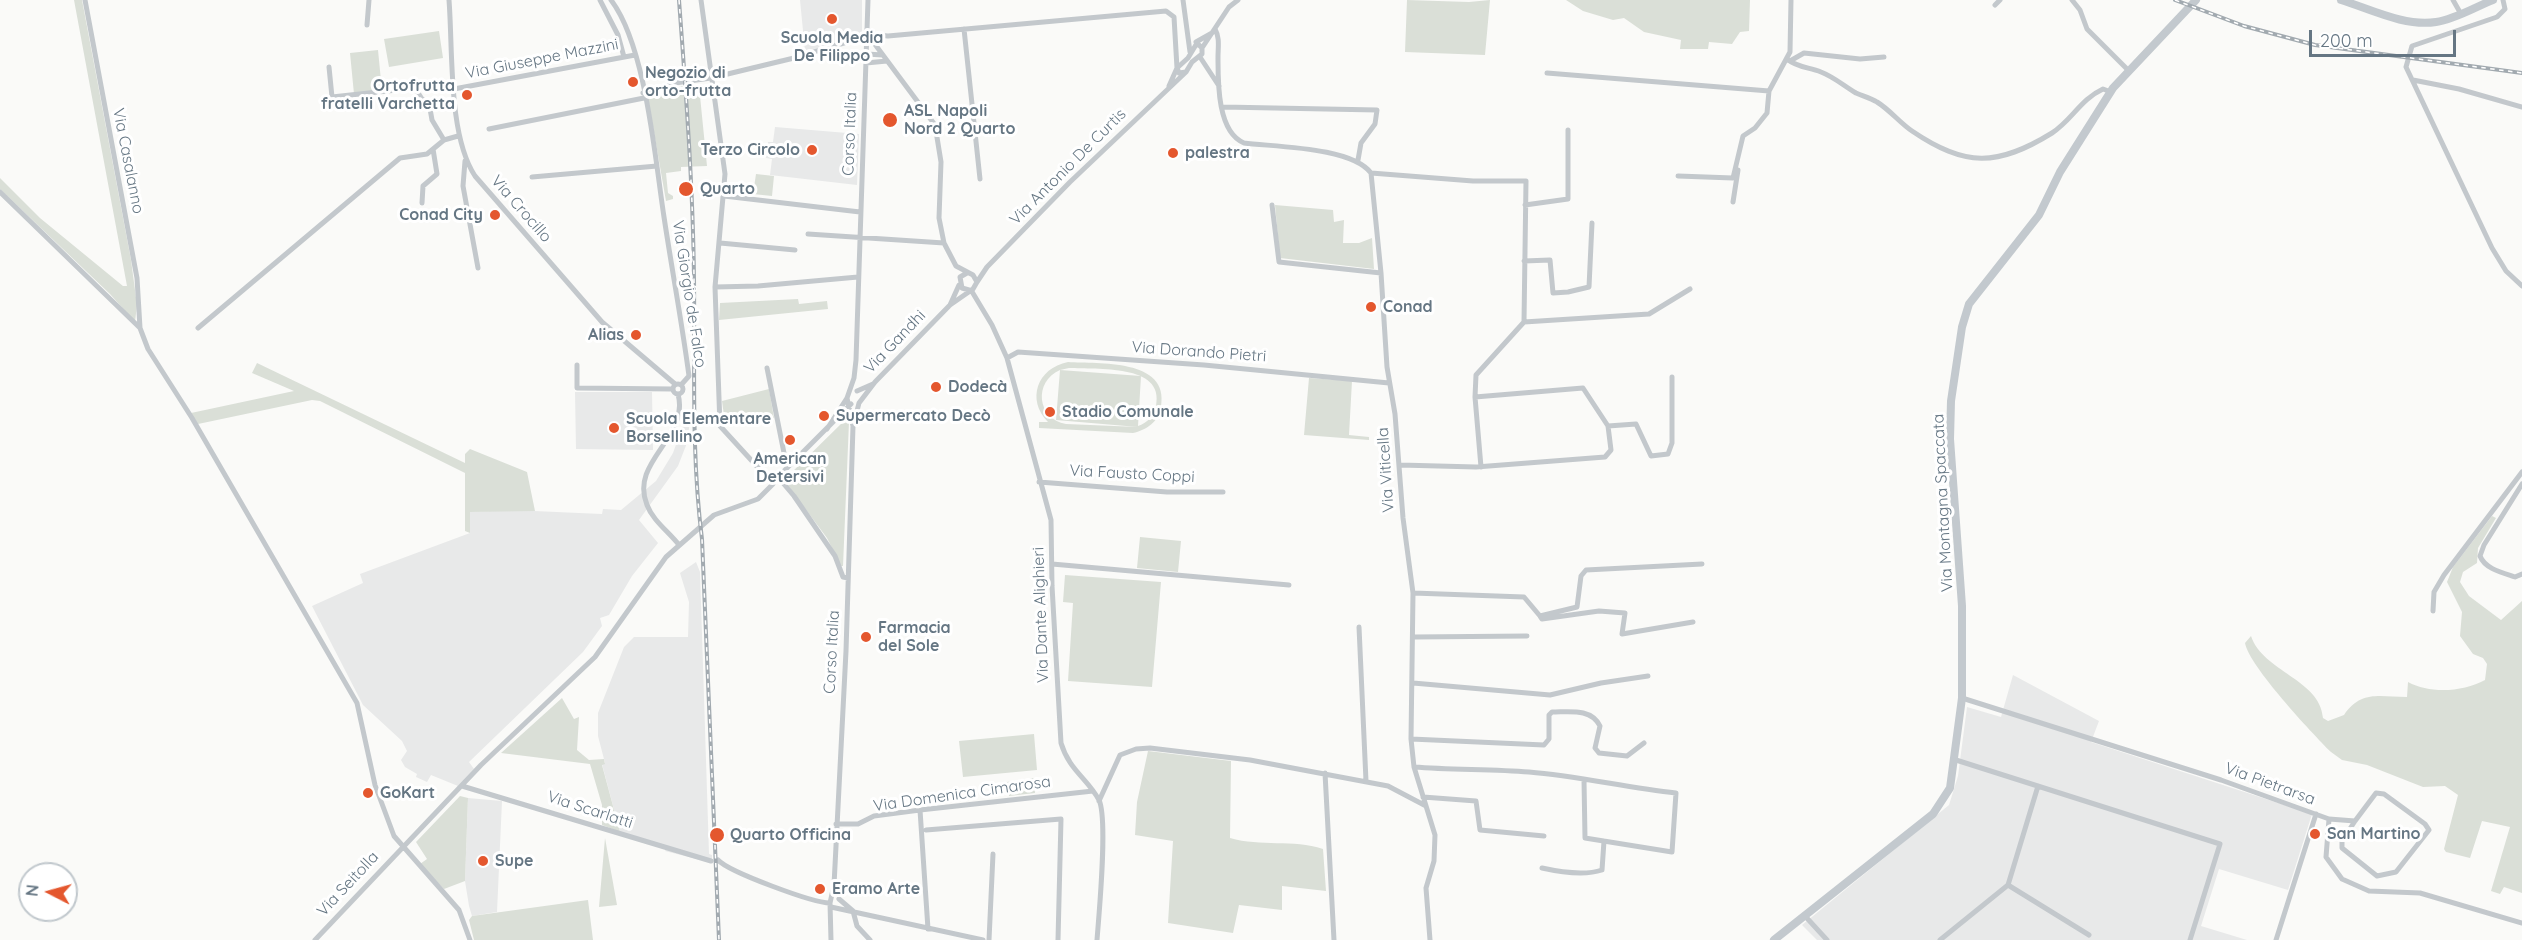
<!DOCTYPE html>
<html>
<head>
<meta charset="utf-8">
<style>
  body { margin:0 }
  #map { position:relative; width:2522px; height:940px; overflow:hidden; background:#fafaf8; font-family:Quicksand,sans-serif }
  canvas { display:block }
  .north { position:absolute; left:18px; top:862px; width:60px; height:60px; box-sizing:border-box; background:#fff; border:2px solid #c1c8cd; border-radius:50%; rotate:276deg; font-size:16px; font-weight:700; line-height:24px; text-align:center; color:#657683 }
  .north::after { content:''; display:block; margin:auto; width:21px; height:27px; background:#e4572e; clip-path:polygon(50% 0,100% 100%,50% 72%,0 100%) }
  .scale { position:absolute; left:2309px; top:30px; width:147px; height:27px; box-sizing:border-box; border:3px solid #657683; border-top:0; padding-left:8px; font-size:18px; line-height:21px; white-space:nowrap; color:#657683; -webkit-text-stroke:4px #fff; paint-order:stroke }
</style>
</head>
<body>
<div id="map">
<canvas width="2522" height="940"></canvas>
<div class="north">N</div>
<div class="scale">200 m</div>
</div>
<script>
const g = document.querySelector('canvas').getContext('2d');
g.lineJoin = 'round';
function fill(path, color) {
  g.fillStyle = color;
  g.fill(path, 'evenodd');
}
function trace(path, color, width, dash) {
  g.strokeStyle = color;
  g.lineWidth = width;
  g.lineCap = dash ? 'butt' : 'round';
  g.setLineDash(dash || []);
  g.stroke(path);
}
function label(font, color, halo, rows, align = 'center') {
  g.font = font + ' Quicksand,sans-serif';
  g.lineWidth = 6;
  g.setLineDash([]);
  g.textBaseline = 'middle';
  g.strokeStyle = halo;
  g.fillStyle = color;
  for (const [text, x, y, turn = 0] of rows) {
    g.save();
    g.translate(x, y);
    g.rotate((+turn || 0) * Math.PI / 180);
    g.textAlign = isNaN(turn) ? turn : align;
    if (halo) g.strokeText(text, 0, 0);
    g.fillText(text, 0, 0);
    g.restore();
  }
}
fill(new Path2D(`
  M800,0h62v38l-57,13z
  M775,127l84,7 -2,51 -87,-10 2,-16 -6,-1 2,-16h5z
  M575,392h77l1,58 -77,-1z
  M690,421l-3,22 -9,23 -39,54 19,23 -26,33 -23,39 -9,3 2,8 -19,26 -114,110 5,7 -16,17 -27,-11 -4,7 -11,-5 1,-3 -12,-7 -4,-7 6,-9 -5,-10 -39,-36 -51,-99 51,-23 -3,-9 110,-41v-21l41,-2 91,4 1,-5 18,1 35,-29 17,-28 11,-31z
  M696,562l4,10 9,282 3,1v8l-47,-12 2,-3 -47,-16 -18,-68 3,-1 -7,-27v-23l26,-66 10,-10h54l1,-35 -9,-29z
  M2013,675l86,46 -8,21 221,72 -24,76 -69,-21 -18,57 46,14h-430l-15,-15 147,-120 9,-29 9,-69 34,10z
  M468,798l34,3 -5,111 -25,4 -3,-10 -4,-25z`), '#e8e9e9');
fill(new Path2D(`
  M74,0h8l49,260 6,45 -2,17 -25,-28 -110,-105v-11l40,40 83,68h4z
  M1407,0l62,2 21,-2 -5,55 -80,-3z
  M1566,0h184l-1,31 -9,1 -8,12 -23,-2 -1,7h-28l1,-9 -37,-8 -20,-14 -11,2 -30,-9z
  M439,31l4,27 -54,9 -5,-28z
  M378,50l4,41 -28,3 -4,-41z
  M683,86h16l8,80 -26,1v4l-15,2 2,20 5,3v3l-7,2 -18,-103z
  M756,174l18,2 -2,20 -19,-2z
  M1275,205l58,5 1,12 10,-2 -1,23h16l13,-5 2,31 -94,-11z
  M798,299l1,5 28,-3 1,8 -109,11 1,-17z
  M1068,362c30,2 102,-4 93,45 -2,15 -15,23 -28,26l-94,-5v-6h9c-22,-22 -11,-54 20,-60zM1069,368c27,2 96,-5 87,38 -2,10 -9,17 -18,20l3,-50 -81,-6zM1060,370l-4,50 82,7 -72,-3c-29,-5 -33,-42 -6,-54z
  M257,363l208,100v-9l5,-5 57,23 8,39 -65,1v21l-5,-2v-58l-145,-72 -8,-1 -114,24 -7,-11 103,-22 -42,-18z
  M1309,378l43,3 -3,54 20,2v3l-65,-5z
  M769,389l5,29 -26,7 -2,-6 -21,4 -3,-22z
  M845,420l4,2 -6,144h-2l-14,-28 -43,-58z
  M2492,516l4,2 -18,30 -1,15 -14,9 -3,10 9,14 32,24 21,-19v292l-18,-6 -4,7 -9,-3 19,-64 -28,-6 -12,37 -24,-6 -2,-3 14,-54 -13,-9 -22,1 -56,-22 -25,-5 -11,-8c-19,-19 -82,-86 -86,-109l6,-7c12,36 69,43 72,82l5,3 16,-6c17,-25 35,-18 63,-18l1,-15c22,12 55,10 77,-2l2,-16 -4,-6 -10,-4 -13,-18 2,-24 -15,-30 6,-15z
  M1140,537l41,4 -3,31 -41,-4z
  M1065,575l96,7 -9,105 -84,-6 5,-78 -10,-1z
  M562,698l12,21 5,-2 -2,33 12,10 15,-1 1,5 -3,1 18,67 -18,-7v-20l-12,-41 -89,-11z
  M1034,734l3,36 -74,7 -4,-36z
  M1148,751l83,10 -1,77c31,9 63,1 93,11l3,42 -44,-5v24l-43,-5 -6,28 -65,-10 5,-82 -38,-6 2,-33z
  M1034,778l1,15 -26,3 -2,-14z
  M460,796l8,2 -3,83 -21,8 -24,-25 7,-5 -11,-17z
  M605,838l12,67 -18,2z
  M588,900l5,40h-119l-5,-20 3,-4z`), '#dadfd7');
trace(new Path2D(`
  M85,0l52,278 3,50
  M449,0c4,51 -1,135 26,176l127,146 73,62
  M600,0l18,35 6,22
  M611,0c35,46 44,159 53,217 8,53 18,106 25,159l-8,9
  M701,0l24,174 -10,113 5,139 43,47 20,10 11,13 41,60 8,21 5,1
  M1183,0l7,52
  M2072,0l8,10 7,19 41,41
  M2453,0l8,14
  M2503,0l2,9 -8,8 -85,29 -6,21 86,181 14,23 16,15
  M1995,5l5,-5
  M367,25l2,-25
  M867,29l9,6 12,1 278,-25 8,6 3,51 -8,18
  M964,29l16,150
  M1215,29c5,9 3,18 3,28 0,24 -1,75 26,86 32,4 107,4 127,30l10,100 6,94 8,47 8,104 10,75 -2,146 3,28 21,68 -1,26 -8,27 4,52
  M1196,42l16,-9
  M1197,43l5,5v6l-10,8 -6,10 -7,1 -2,-5 11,-10z
  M1202,48l27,-41 9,-7
  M866,54l17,1
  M1200,57l19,29
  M1787,59c11,9 22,8 34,13 13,5 23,14 35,21 7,3 15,5 21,9 13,8 23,21 35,29 53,36 85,36 140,2 19,-12 29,-34 51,-44l8,3
  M1790,61l14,-8 56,6 24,-2
  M866,63l21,-2
  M329,67l3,30 83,-9 7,11 7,4 3,17 12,20
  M1547,73l222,18
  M2413,80l46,9 63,18
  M454,89l181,-34
  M643,93l32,-10 36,-5 83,-20 73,-22
  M1223,107l154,3 -2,14 -14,19 -3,17
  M489,129l155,-31
  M465,161l-2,25 15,82
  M1371,173l102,8h53l-2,141
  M1678,176l55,2 10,-42 12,-8 12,-15 2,-22 21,-39 1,-52
  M532,177l125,-11
  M0,192l140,136 8,21 44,69 165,285 18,82 19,51 65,74 11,30
  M724,196l136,16
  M1733,202l5,-32
  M422,203l1,-17 14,-12 -4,-25
  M1272,205l7,57 102,11
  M1525,205l43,-6v-69
  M808,234l136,9
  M720,243l75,7
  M1524,261l26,-1 3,33 15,-1 21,-5 3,-64
  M967,273l-7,4 2,11 7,2
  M977,282l10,-15 83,-85 116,-110
  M715,287l43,-1 100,-9
  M971,290l21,35 15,33 44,162 1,66 9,157c8,27 26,35 38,57 9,19 0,114 -2,140
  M950,305l9,-20
  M198,328l202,-170 27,-4 17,-14 14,-4
  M1007,358l11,-6 186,13 185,18
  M577,365v23l95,1
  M767,368l17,85 6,12
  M673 389a5 5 0 1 1 10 0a5 5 0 1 1-10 0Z
  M857,391l16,-7
  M678,394c12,44 -49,67 -31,111 6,16 22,27 32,40
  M1475,397l6,70
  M854,423l5,-20 16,-21 75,-77 23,-16 4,-7 -4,-7 -17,-9 -12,-23 -5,-25 2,-56 -6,-37 -61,-82
  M1608,426l28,-2 15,32 17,-2 4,-11v-66
  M827,429l20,-31
  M1400,465l76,2 129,-10 6,-7 -3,-24 -25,-38 -108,9 1,-22 48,-53 125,-8 41,-25
  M1039,482l128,10h56
  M2522,484l-38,61 -4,11c5,13 23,17 35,21l7,-3
  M1052,564l237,21
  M1413,593l111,4 16,19 37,-9 4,-31 5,-6 116,-6
  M2433,611l1,-19 10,-17 78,-103
  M1540,616l2,3 57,-8 26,2 -3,21 71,-12
  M1359,627l7,154
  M1414,637l113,-1
  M1413,683l137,12 51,-12 47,-7
  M1962,698l259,82 108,39 -3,38 16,22 27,12 51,2 102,30
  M1411,739l133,6 5,-6v-24l3,-3c18,0 39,-4 48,14l-5,22 4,5 28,3 17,-13
  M1956,760l264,84 -30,96
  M1414,767c38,3 77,2 115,5 50,4 98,16 147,21l-4,59 -87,-14 -1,-58
  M1325,773l9,167
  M462,786l249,75
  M2038,786l-30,99 81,50
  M1423,797l53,4 4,29 64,6
  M1099,801l21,-46 16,-6 14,-1 100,12 138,26 38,20
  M920,810l8,119
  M2329,819l26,2 21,-28 8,1 41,30 4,6 -33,42 -19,4 -35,-28v-7l13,-20
  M836,824h22l16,-8 46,-6 173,-19
  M926,830l135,-11 -3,121
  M718,860c11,12 95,43 112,43
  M1542,868c18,4 42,8 60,2l2,-29
  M839,899l14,12
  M831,907l152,33
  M853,911l4,15 13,14
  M1805,916l22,24
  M315,940l166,-175 114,-108 71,-100 48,-42 44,-16 15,-15 2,-7 6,-3 70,-70
  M831,940l-1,-37 4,-18 12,-234 7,-225 -6,-28 7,-20 2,-18 12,-360
  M989,940l4,-86
  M1940,940l68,-55
  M2276,940l40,-126`), '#c3c8cc', 5);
trace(new Path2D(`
  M2341,0c29,9 64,27 95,22 20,-3 39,-15 57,-22
  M1774,940l159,-126 17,-26 12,-90v-92l-12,-167 1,-38 11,-74 7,-23 70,-89 21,-43 53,-84 83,-88`), '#c3c9ce', 8);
const rail = new Path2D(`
  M679,0c7,93 14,186 15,279 1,87 -3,174 8,260l17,401
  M2175,0l69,26 71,19 207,28`);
trace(rail, '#a2aab0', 4);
trace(rail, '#fff', 1.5, [4.5]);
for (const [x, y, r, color] of [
  [832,19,6,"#e4572e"],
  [633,82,6,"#e4572e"],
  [467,95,6,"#e4572e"],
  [890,120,8,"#e4572e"],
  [812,150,6,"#e4572e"],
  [1173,153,6,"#e4572e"],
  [686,189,8,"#e4572e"],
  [495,215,6,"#e4572e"],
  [1371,307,6,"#e4572e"],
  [636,335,6,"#e4572e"],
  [936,387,6,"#e4572e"],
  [1050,412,6,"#e4572e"],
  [824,416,6,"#e4572e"],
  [614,428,6,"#e4572e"],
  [790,440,6,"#e4572e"],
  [866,637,6,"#e4572e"],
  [368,793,6,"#e4572e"],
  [2315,834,6,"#e4572e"],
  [717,835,8,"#e4572e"],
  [483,861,6,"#e4572e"],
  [820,889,6,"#e4572e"]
]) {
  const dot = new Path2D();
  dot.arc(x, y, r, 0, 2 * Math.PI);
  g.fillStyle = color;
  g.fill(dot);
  trace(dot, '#fff', 2);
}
label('bold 16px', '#657683', '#fff', [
  ["Scuola Media",832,38,"center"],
  ["De Filippo",832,56,"center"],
  ["Negozio di",645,73],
  ["orto-frutta",645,91],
  ["Ortofrutta",455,86,"right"],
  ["fratelli Varchetta",455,104,"right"],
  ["ASL Napoli",904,111],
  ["Nord 2 Quarto",904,129],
  ["Terzo Circolo",800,150,"right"],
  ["palestra",1185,153],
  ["Quarto",700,189],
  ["Conad City",483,215,"right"],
  ["Conad",1383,307],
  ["Alias",624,335,"right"],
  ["Dodecà",948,387],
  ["Stadio Comunale",1062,412],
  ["Supermercato Decò",836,416],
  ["Scuola Elementare",626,419],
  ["Borsellino",626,437],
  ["American",790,459,"center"],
  ["Detersivi",790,477,"center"],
  ["Farmacia",878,628],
  ["del Sole",878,646],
  ["GoKart",380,793],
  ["San Martino",2327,834],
  ["Quarto Officina",730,835],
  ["Supe",495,861],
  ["Eramo Arte",832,889]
], 'left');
label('16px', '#657683', '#fff', [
  ["Via Giuseppe Mazzini",542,59,-11],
  ["Corso Italia",850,134,-88],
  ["Via Casalanno",128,161,79],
  ["Via Antonio De Curtis",1068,167,-45],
  ["Via Crocillo",521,209,49],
  ["Via Giorgio de Falco",689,294,81],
  ["Via Gandhi",895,342,-46],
  ["Via Dorando Pietri",1199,352,4],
  ["Via Viticella",1386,470,-94],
  ["Via Fausto Coppi",1132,474,3],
  ["Via Montagna Spaccata",1943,503,-93],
  ["Via Dante Alighieri",1041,615,-92],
  ["Corso Italia",832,652,-87],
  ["Via Pietrarsa",2270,784,20],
  ["Via Domenica Cimarosa",962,794,-8],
  ["Via Scarlatti",590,810,18],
  ["Via Seitolla",348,884,-47]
]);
</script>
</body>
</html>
